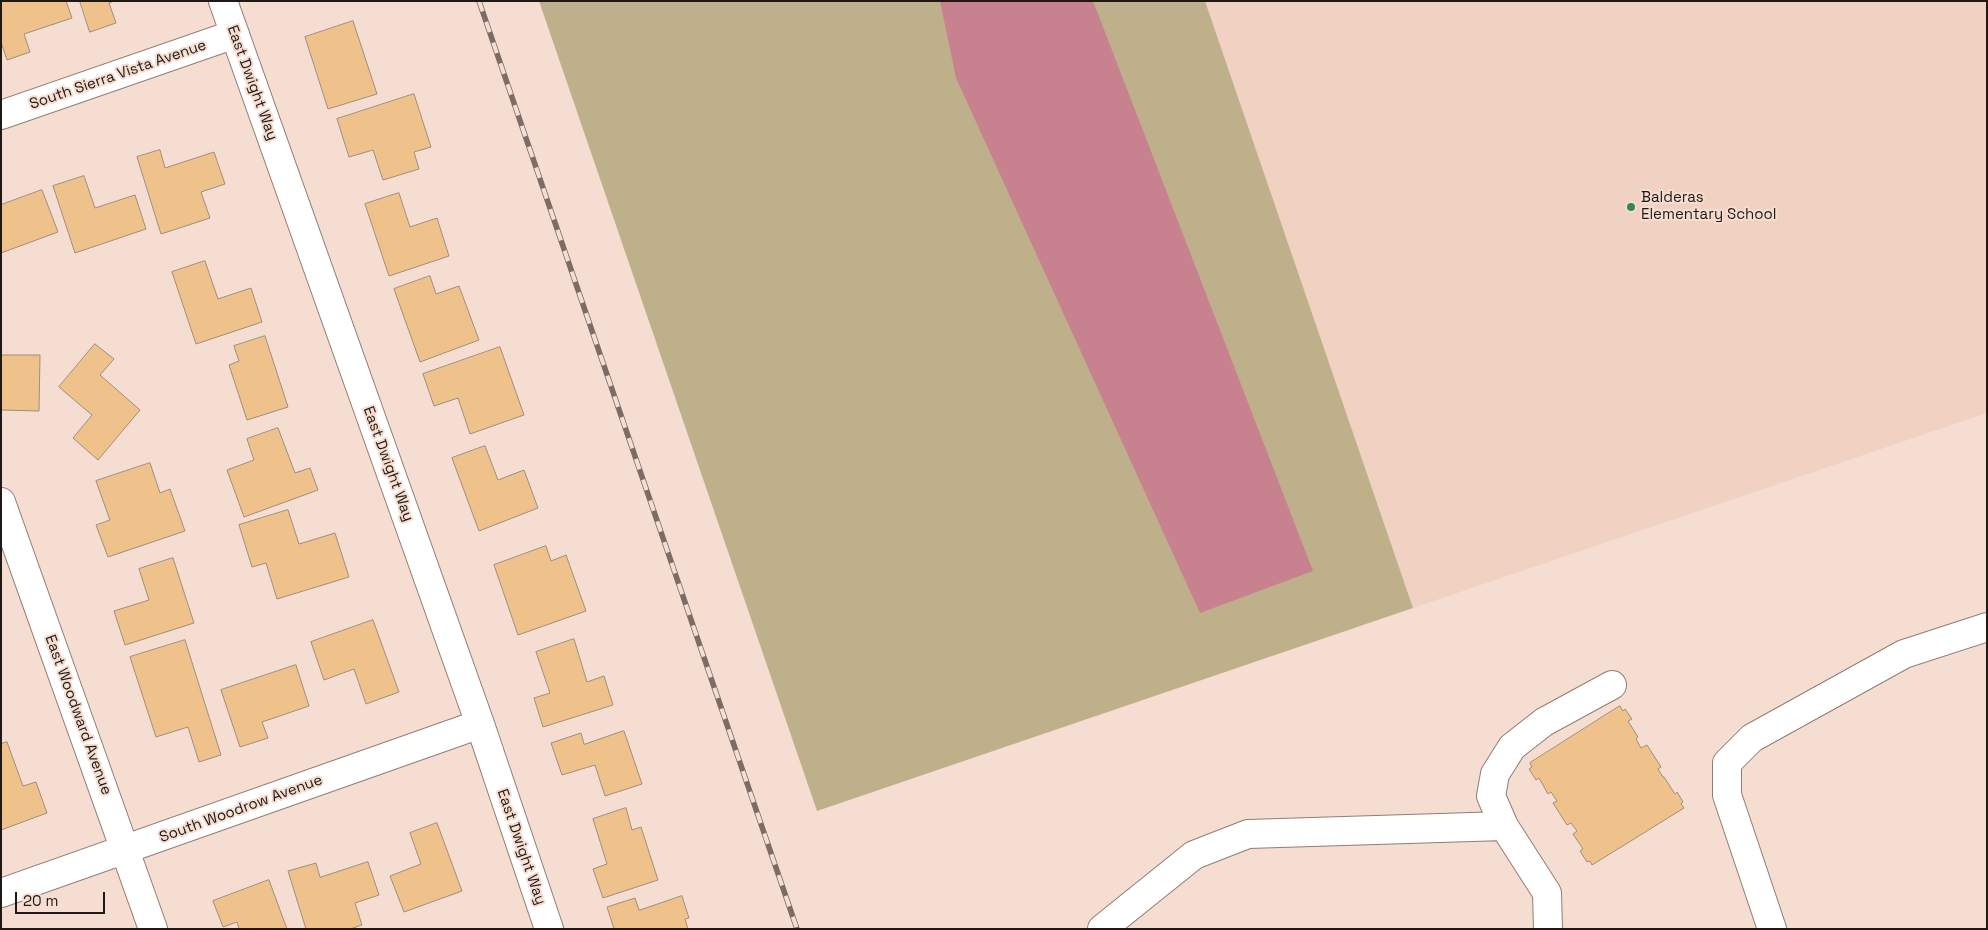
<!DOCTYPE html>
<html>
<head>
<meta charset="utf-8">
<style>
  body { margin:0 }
  #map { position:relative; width:1988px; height:930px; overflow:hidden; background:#f5ded1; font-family:"Space Grotesk",sans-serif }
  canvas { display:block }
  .frame { position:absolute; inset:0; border:2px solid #201814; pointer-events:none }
  .scale { position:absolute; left:15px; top:892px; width:90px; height:22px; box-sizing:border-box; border:2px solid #201814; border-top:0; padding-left:6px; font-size:15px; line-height:18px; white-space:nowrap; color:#201814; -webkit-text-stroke:4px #f5ded1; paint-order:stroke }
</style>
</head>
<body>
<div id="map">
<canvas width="1988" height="930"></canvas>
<div class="frame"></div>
<div class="scale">20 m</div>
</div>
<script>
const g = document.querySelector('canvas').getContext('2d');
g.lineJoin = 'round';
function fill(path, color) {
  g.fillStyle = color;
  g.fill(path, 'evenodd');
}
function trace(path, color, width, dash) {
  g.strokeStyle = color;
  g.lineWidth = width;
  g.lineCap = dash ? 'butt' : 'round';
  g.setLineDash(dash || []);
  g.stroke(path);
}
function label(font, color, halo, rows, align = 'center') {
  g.font = font + ' "Space Grotesk",sans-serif';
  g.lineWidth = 4;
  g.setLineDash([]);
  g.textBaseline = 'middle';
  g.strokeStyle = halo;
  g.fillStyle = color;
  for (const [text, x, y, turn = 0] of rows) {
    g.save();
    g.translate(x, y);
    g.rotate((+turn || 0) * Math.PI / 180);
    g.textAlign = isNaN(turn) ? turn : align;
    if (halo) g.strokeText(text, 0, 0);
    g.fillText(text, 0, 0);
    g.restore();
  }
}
fill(new Path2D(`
  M1205,1h782v412l-574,195z`), '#f1d2c2');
fill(new Path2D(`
  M539,1h666l208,607 -596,203z`), '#bdb08a');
fill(new Path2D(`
  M940,1h153l220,570 -113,42 -244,-535z`), '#c8828f');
const building = new Path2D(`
  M1,1h65l6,17 -48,16 6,18 -23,8 -6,-18z
  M80,1h34l-5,2 7,20 -26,9z
  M353,21l24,73 -49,15 -23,-72z
  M414,94l17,53 -17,5 5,17 -36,11 -10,-30 -24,7 -12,-38z
  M160,150l5,18 49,-16 11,32 -24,8 9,26 -49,16 -24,-77z
  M84,176l11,32 40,-13 11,34 -71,24 -22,-67z
  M42,190l16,42 -57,21v-48z
  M399,193l11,34 27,-9 12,38 -60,20 -24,-72z
  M205,261l13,38 33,-11 11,34 -66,22 -24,-72z
  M430,276l6,18 23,-8 20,54 -59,22 -26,-73z
  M265,336l23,71 -41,13 -18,-55 10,-4 -5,-15z
  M95,344l19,15 -14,16 40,35 -42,50 -25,-22 19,-23 -33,-28z
  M500,347l24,68 -54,19 -12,-36 -24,8 -11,-32z
  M1,355h39l-1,56 -38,-1z
  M278,428l17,45 15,-5 8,22 -74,27 -17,-47 27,-10 -7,-21z
  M485,446l13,34 26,-10 14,38 -59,23 -27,-73z
  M150,463l10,30 10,-4 15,42 -77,26 -12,-32 14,-5 -14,-39z
  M288,510l11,34 36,-11 14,44 -72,22 -11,-36 -14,4 -13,-42z
  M546,546l5,15 15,-6 20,56 -68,24 -24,-70z
  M173,558l21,65 -69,22 -11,-34 35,-11 -10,-31z
  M373,620l26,72 -33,12 -12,-35 -30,11 -13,-38z
  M574,639l13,43 17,-6 9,29 -70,22 -9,-29 16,-5 -14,-41z
  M185,640l36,115 -22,7 -11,-35 -32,10 -26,-80z
  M296,665l13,41 -47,16 6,16 -28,9 -19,-57z
  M1620,706l3,5 2,-2 7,10 -4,2 10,16 -2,2 5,9 6,-3 14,22 -3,2 5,8h1l11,17 2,-2 6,10 -2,2 3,4 -92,57 -2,-4 -3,1 -7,-11 3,-2 -10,-15 4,-3 -6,-8 -4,2 -14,-22 4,-2 -6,-9 -3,2 -9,-16 -3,2 -7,-11 3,-2 -2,-4z
  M624,731l18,53 -37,12 -10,-31 -33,10 -11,-32 30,-10 3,11z
  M7,742l16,44 13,-4 11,31 -46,17v-86z
  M626,808l6,22 9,-3 17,53 -55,18 -10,-29 14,-5 -14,-45z
  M437,823l25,68 -58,21 -14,-36 31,-12 -11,-31z
  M368,862l11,33 -24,8 7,22 -12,4h-44l-18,-58 28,-8 4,14z
  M269,880l18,49h-48l-2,-7 -14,5 -10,-26z
  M682,896l7,22 -4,1 3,10h-74l-7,-22 28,-9 4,12z`);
fill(building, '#efc18b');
trace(building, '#9d8e7d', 1);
const minor = new Path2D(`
  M223,1l257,723 69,205
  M1,115l234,-81
  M1,502l152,427
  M1504,826l-13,-30 4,-22 17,-27 32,-25 68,-37
  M1,893l479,-169
  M1102,929l92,-74 54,-21 256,-8 43,67 1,36
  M1772,929l-45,-134v-32l25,-25 152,-84 83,-27`);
trace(minor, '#927d72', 30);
trace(minor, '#fff', 28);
const rail = new Path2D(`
  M479,1l318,928`);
trace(rail, '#7b6c65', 5.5);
trace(rail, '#f5ded1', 4, [11]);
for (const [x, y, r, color] of [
  [1631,207,5,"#358658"]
]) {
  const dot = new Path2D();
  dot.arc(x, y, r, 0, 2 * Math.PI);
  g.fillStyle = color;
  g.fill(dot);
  trace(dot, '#f5ded1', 2);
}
label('15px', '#201814', '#f5ded1', [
  ["South Sierra Vista Avenue",118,75,-19],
  ["East Dwight Way",252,83,70],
  ["East Dwight Way",388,464,70],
  ["East Woodward Avenue",78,715,70],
  ["South Woodrow Avenue",241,809,-20],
  ["East Dwight Way",521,847,71]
]);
label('15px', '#201814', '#f5ded1', [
  ["Balderas",1641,198],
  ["Elementary School",1641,215]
], 'left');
</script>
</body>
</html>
